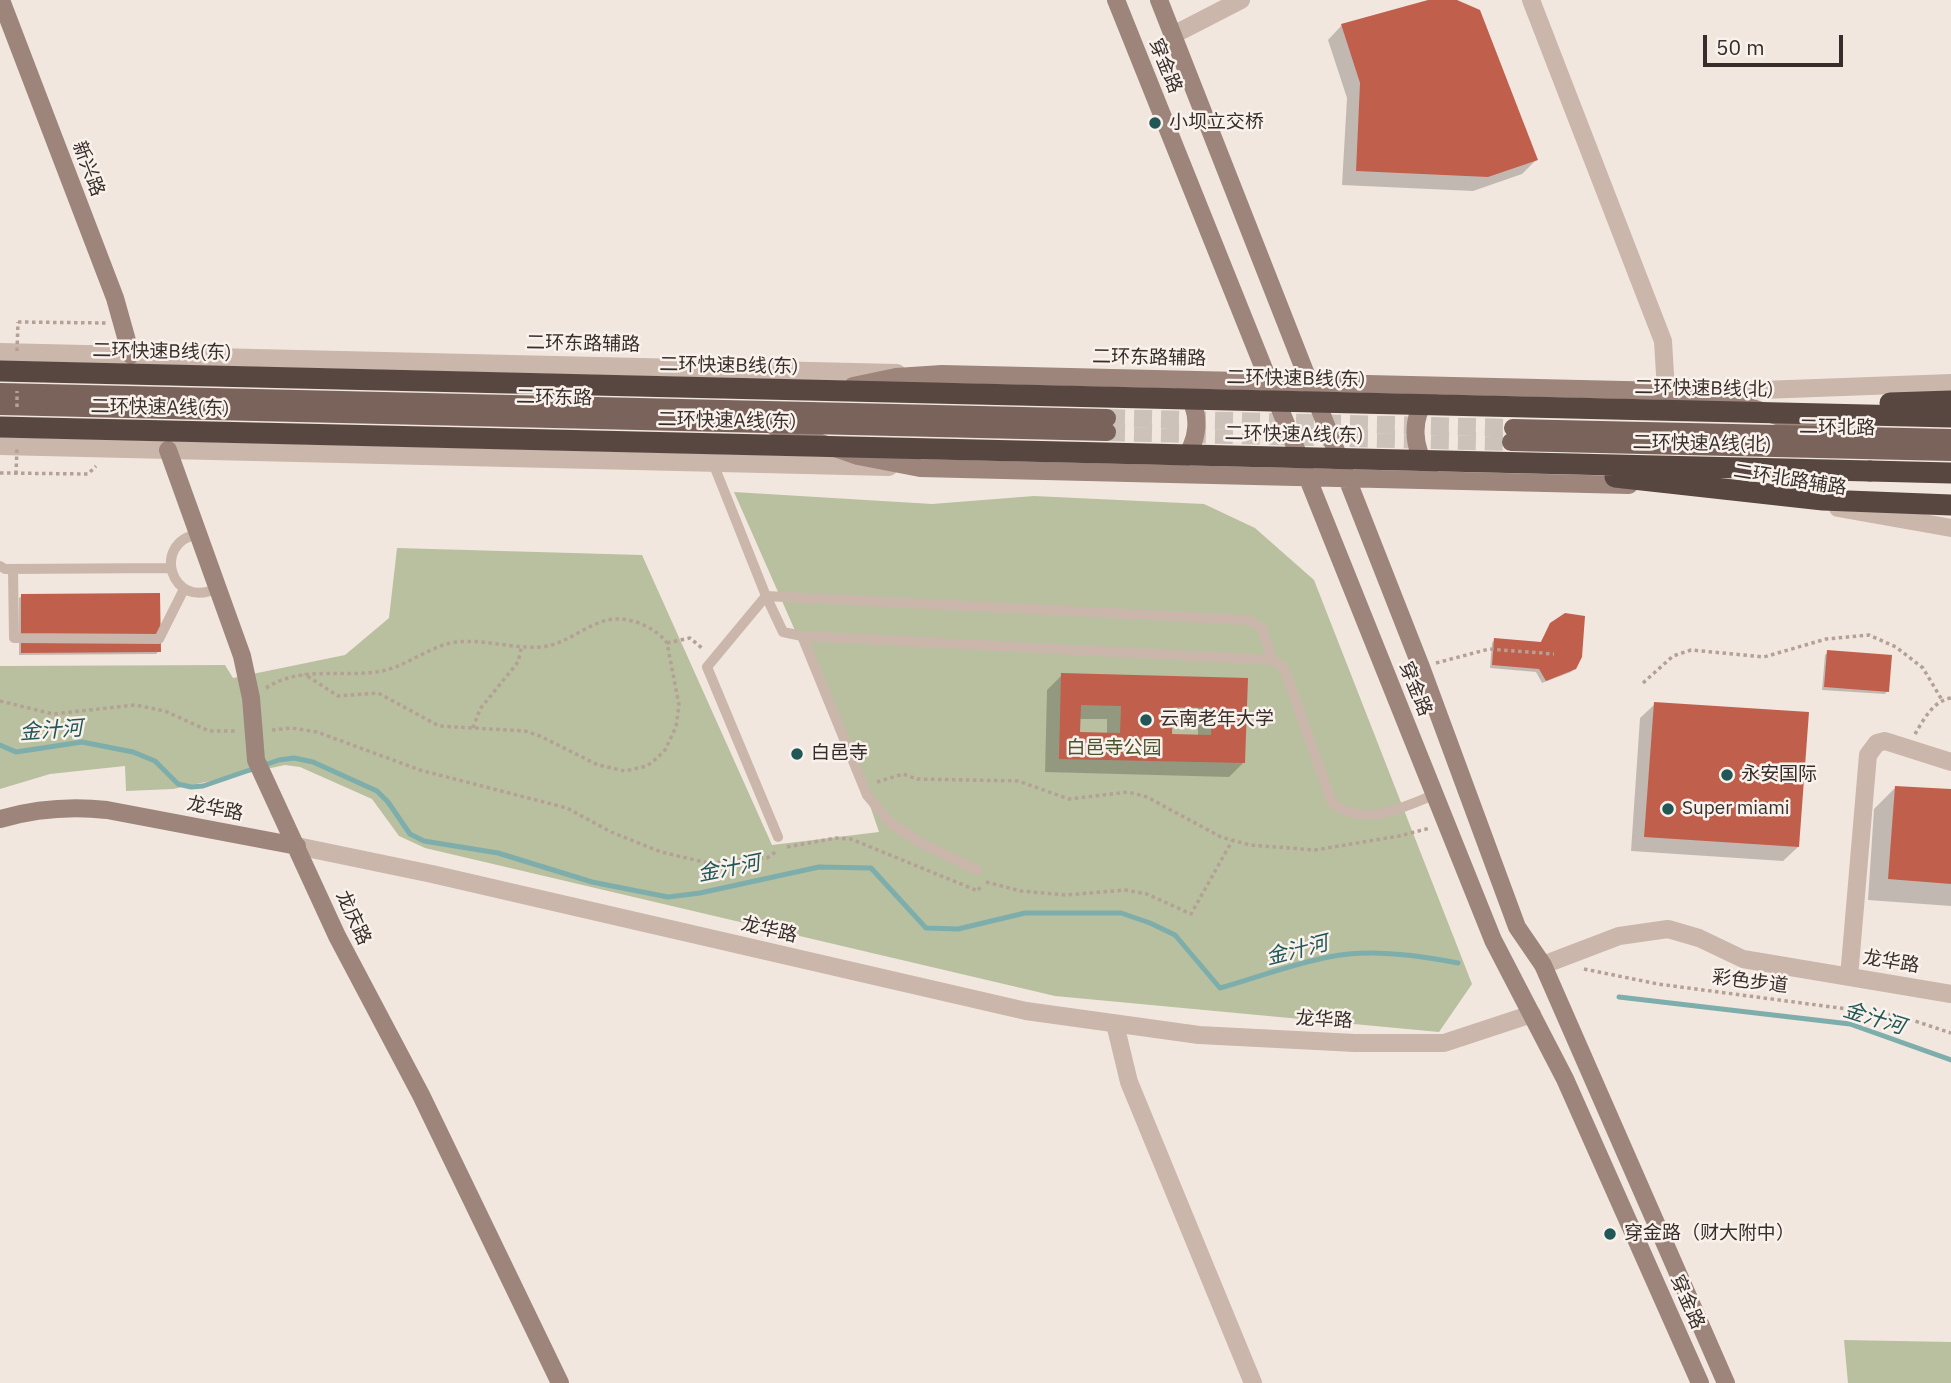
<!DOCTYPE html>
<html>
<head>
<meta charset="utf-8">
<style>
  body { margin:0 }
  #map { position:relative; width:1951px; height:1383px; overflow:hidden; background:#f2e7de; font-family:"IBM Plex Sans",sans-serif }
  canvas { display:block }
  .scale { position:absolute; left:1703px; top:35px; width:140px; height:32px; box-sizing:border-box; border:4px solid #372d2a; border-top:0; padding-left:9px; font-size:21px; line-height:24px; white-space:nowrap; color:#372d2a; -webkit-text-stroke:5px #f9f1eb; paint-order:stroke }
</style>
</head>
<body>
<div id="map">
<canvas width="1951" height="1383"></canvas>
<div class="scale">50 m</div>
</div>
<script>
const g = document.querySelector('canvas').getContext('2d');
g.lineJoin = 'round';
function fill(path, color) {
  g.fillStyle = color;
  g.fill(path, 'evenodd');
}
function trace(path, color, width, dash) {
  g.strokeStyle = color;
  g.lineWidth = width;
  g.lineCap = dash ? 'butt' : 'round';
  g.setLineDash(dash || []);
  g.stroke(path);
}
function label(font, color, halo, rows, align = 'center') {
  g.font = font + ' "IBM Plex Sans","Noto Sans SC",sans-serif';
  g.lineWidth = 5;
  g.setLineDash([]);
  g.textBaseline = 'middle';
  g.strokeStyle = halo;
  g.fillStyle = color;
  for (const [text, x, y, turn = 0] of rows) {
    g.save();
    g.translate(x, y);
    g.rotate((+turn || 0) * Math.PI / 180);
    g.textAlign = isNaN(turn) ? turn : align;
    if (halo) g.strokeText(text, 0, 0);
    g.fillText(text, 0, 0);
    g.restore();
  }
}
fill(new Path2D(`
  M734,492l198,12 102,-8 170,8 51,24 59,52 158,404 -33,48 -384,-36 -630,-148 -26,-12 -27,-37 -72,-32 -15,-2 -112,24 -47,2 -1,-25 -75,8 -50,15v-123l225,-1 8,13 112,-23 44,-37 8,-70 245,7 130,290 107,-13 -16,-47z
  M1844,1340l107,2v41h-103z`), '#b8c09f');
fill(new Path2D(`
  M1435,0h18l83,160 -14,14 -49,17 -131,-6 5,-87 -19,-58 14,-15z
  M22,596l137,55 -3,3 -137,1v-57z
  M1551,624l24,44 -4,4 -29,11 -6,-11 -46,-4 2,-25 2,-3 46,3z
  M1828,652l59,39 -2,3 -63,-4 3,-35z
  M1062,675l184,4 -2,83 -15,15 -184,-5 2,-82zM1078,719h29v16l-29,-1zM1171,721l27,1v15l-28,-1z
  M1655,704l143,143 -15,14 -152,-10 9,-133z
  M1896,787l55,4v115l-83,-6 6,-91z`), '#0003');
trace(new Path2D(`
  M0,745l16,7 66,-10 51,10 22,9 23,23 13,3 12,-1 76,-26 15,-2 19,4 64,29 11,11 22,32 14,7 74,12 94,29 76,15 32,-4 119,-26 52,1 55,60 32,1 67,-16h96l29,10 25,12 45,53c36,-10 72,-24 109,-31 40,-9 89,-2 129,6
  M1619,997l231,27 101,36`), '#7eaeac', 5);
fill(new Path2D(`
  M1428,0h29l23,10 58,150 -50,17 -132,-6 4,-88 -19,-59z
  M160,593l1,59 -140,1v-59z
  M1565,613l20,3 -3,41 -6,12 -30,12 -7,-12 -47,-4 2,-27 47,4 9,-19z
  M1827,650l65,5 -3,37 -65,-5z
  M1061,673l187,5 -3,85 -186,-4zM1081,705l40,1 -1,27 -40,-1zM1173,707l39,1 -1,27 -39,-1z
  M1654,702l155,10 -10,135 -155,-10z
  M1895,786l56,3v95l-63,-5z`), '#c15f4d');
trace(new Path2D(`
  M1107,418l406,10
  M1107,432l404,10`), '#cdc2ba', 18, [18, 9]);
trace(new Path2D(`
  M18,322l88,1
  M0,473l88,1 8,-8
  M667,643l23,-5 13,11
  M1436,663l53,-14 65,5
  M1643,683l30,-27 18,-6 73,7 62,-18 43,-4 27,12 27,21 19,32
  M266,688c34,-22 73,-11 110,-16 28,-3 52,-26 80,-30 29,-3 57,7 85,5 27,-2 48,-27 75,-28 18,-1 41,10 51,24l12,62 -3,22 -11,23 -8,8 -10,8 -22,5 -27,-6 -58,-29 -15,-5 -86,-5 -61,-33 -40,3 -34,-22
  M0,701l53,13 82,-9 30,6 44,20h27
  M473,728l7,-19 38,-47 4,-17
  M272,730l20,-2 25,4 103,38 147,38 44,24 50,20 47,11 59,-5 10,-7
  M1915,734c9,-15 18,-33 36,-36
  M877,782l26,-8 14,5 101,2 51,18 59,-7 19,5 74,40 29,8 65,5 84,-14 31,-8
  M787,847l49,-9 15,1 127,52 4,-7
  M986,882l35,9 45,4 59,-5 22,4 44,20 41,-73
  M1584,969l74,15 242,32 51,17`), '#b5a095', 3.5, [3.5, 3.5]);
trace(new Path2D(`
  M713,463l53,133 17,36 19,4 470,24 10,6 5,10 45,127c34,25 67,5 102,-8
  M198,534c-48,9 -26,77 19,54
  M0,566l5,3 166,-1
  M13,569l1,69 145,1 25,-50
  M802,636l65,159 23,28 33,21 54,26
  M778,837l-71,-170 59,-71 482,24 14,8 10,32`), '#cab6aa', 10);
trace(new Path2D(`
  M1531,0l132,341 3,50h14
  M1173,35l68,-35
  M0,352l897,21
  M1708,392l243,-9
  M0,446l889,21
  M1838,508l113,20
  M297,846l135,28 594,137 173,24 156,8h89l88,-29
  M1543,965l76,-29 49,-7 31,9 44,21 208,35
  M1849,977l19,-222 9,-12 8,-2 66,21
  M1115,1024l14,58 124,301`), '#cab6aa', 18);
trace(new Path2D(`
  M1,0l114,298 16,57
  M1116,0l377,940 72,139 135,304
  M1159,0l262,667 96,260 26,38 183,418
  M853,386l43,-9 46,-3 724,17 62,9 98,32
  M1429,396c-19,21 -17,52 0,74
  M775,427l83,29 62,12 709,17
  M168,450l74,206 9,42 5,62 81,176 84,159 139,288
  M1180,463c19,-19 23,-51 4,-72
  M0,819c35,-10 71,-13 107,-9l190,36`), '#9d857c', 18);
trace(new Path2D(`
  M0,392l1107,26
  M0,406l1107,26
  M1513,428l438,10
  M1511,442l440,10`), '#79635b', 18);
trace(new Path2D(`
  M1870,471l81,2`), '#584641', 21);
trace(new Path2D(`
  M17,351l1,-29
  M17,407v-16
  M16,474l1,-27`), '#b5a095', 3.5, [3.5, 3.5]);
trace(new Path2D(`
  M0,371l1951,46
  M1890,403l61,-2
  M0,427l1870,44
  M1615,477l208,23 128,5`), '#584641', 21);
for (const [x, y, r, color] of [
  [1155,123,7,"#215756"],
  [1146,720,7,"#215756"],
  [797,754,7,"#215756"],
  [1727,775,7,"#215756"],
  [1668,809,7,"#215756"],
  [1610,1234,7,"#215756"]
]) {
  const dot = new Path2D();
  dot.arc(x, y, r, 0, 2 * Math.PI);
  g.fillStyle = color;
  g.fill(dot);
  trace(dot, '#f9f1eb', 2.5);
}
label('19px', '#372d2a', '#f9f1eb', [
  ["穿金路",1165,66,68],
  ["新兴路",88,169,69],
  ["二环东路辅路",583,344,1],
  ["二环快速B线(东)",162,352,1],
  ["二环东路辅路",1149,358,1],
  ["二环快速B线(东)",729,366,1],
  ["二环快速B线(东)",1296,379,1],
  ["二环快速B线(北)",1704,389,1],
  ["二环东路",554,398,1],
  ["二环快速A线(东)",160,408,1],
  ["二环快速A线(东)",727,421,1],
  ["二环北路",1837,428,1],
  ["二环快速A线(东)",1294,435,1],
  ["二环快速A线(北)",1702,444,1],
  ["二环北路辅路",1790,480,9],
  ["穿金路",1415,689,68],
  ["龙华路",215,809,11],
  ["龙庆路",353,918,65],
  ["龙华路",769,930,13],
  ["龙华路",1891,962,9],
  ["彩色步道",1750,982,7],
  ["龙华路",1324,1020,3],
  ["穿金路",1687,1302,66]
]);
label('19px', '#372d2a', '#f9f1eb', [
  ["小坝立交桥",1169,123],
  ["云南老年大学",1160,720],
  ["白邑寺",811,754],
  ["永安国际",1741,775],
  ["Super miami",1682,809],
  ["穿金路（财大附中）",1624,1234]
], 'left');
label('19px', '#4a552e', '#f9f1eb', [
  ["白邑寺公园",1114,749]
]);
label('italic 21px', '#215756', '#f9f1eb', [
  ["金汁河",51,731,-4],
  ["金汁河",729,869,-11],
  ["金汁河",1297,951,-14],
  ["金汁河",1874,1019,17]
]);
</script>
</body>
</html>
